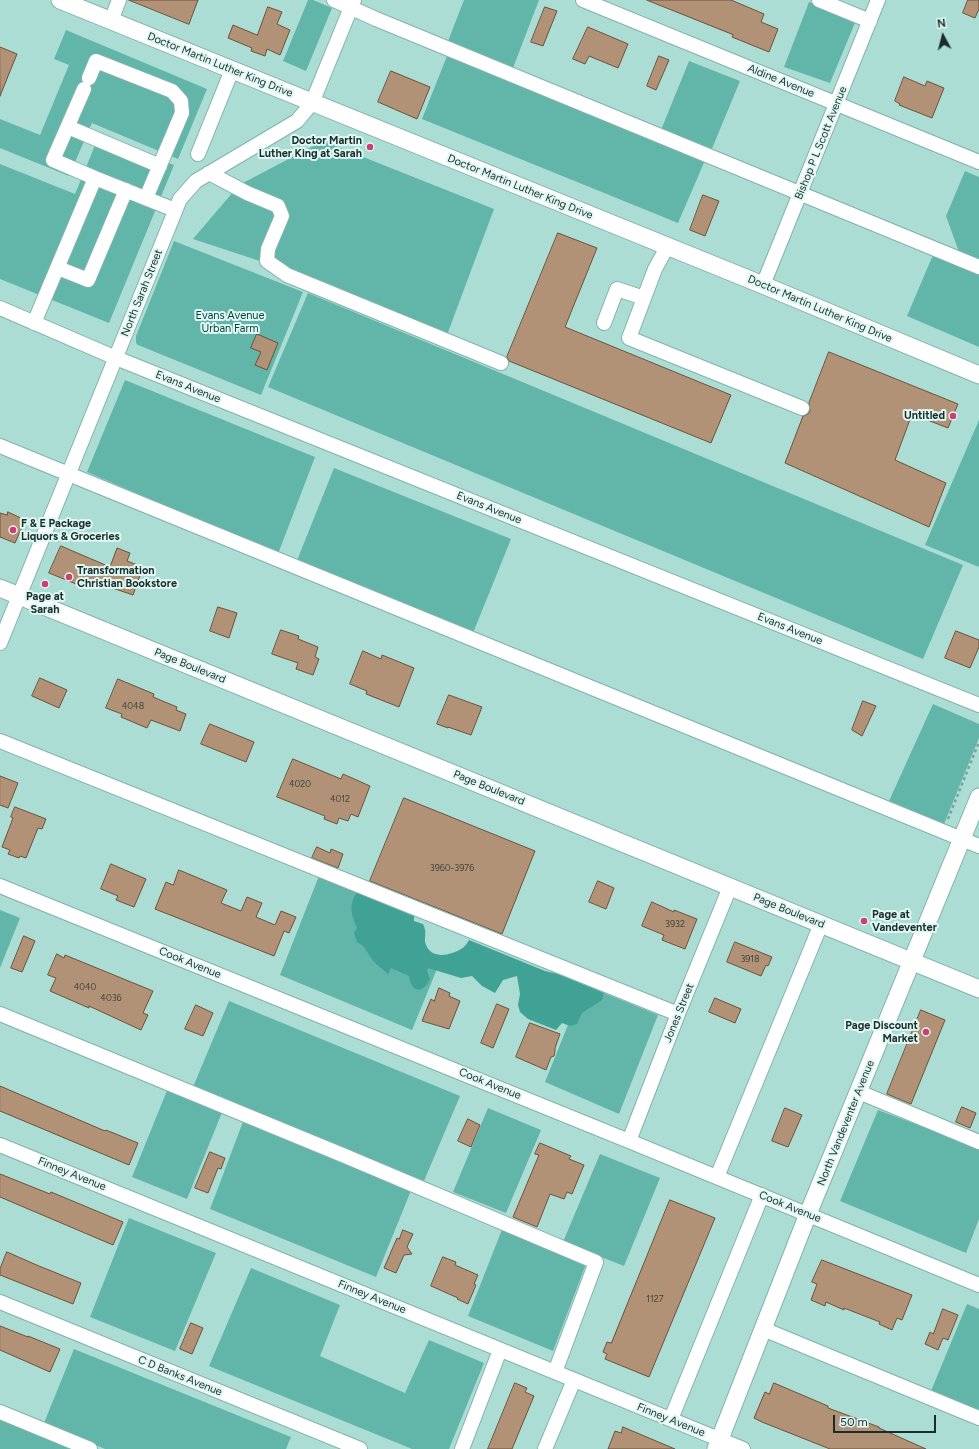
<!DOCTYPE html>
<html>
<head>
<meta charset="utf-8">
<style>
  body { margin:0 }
  #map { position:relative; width:979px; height:1449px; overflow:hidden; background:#abddd4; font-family:Figtree,sans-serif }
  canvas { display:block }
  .north { position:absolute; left:923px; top:16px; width:40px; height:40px; -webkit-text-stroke:3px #e0f8f3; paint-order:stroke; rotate:353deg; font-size:11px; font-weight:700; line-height:16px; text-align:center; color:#1a2d2a }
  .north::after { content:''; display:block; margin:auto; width:14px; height:18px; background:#1a2d2a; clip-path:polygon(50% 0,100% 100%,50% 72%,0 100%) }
  .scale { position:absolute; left:833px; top:1415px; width:103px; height:18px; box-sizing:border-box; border:2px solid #1a2d2a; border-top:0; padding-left:5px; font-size:12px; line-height:14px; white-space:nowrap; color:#1a2d2a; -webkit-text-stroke:3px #e0f8f3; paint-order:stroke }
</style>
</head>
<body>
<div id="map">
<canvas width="979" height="1449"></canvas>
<div class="north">N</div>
<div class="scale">50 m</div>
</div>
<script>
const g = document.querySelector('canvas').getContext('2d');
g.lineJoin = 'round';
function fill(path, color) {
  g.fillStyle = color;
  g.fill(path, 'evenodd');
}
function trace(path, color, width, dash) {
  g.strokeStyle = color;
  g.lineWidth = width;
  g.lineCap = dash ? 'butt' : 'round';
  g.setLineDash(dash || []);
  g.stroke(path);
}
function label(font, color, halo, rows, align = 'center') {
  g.font = font + ' Figtree,sans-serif';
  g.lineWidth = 4;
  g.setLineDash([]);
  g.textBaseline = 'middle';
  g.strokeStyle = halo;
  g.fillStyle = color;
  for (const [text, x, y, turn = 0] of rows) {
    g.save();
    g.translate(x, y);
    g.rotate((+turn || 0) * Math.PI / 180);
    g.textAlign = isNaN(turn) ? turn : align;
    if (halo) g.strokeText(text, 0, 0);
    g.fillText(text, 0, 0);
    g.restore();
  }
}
fill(new Path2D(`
  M308,0h5l19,8 -26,63 -23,-10z
  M464,0h75l-26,68 -65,-27z
  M809,2l48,16 -27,65 -46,-16z
  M66,30l141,59 -29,70 -86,-36 -23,53 -69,-28v-29l40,16 29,-70 -15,-6z
  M447,56l259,102 -28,65 -256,-104z
  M689,61l51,20 -29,70 -50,-21z
  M98,138l76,27 -65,158 -109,-44v-115l75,30z
  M323,141l171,68 -47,126 -175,-70 -79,-26 46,-54z
  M965,171l14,6v83l-20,-8 -13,-36z
  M174,241l129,51 -42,103 -123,-50 -2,-2v-7z
  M933,255l46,18v74l-72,-31z
  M308,293l655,272 -40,94 -655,-272z
  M125,380l190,77 -37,97 -191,-82z
  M979,420v147l-54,-22z
  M334,468l177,71 -38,94 -177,-70z
  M933,704l46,20v14l-35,86 -55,-23z
  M319,876l39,15 79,78 -25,61 -132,-55z
  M0,910l20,8 -20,50z
  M584,985l74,30 -39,99 -74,-32z
  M229,1001l231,95 -36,85 -231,-94z
  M168,1088l55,22 -36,89 -55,-22z
  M488,1108l53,22 -35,83 -53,-21z
  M878,1110l101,38v71l-13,34 -126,-52z
  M244,1119l168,69 -36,89 -166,-68z
  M600,1154l60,24 -36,88 -61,-24z
  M129,1218l87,35 -41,98 -85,-34z
  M503,1227l83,37 -33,87 -85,-35z
  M251,1268l89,37 -20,51 85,37 24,-53 55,23 -35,86h-37l-203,-83z
  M967,1304l12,5v101l-48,-19z
  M74,1349l217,88 -5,12h-181l-61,-26z
  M0,1416l83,33h-83z`), '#62b6a9');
fill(new Path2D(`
  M358,891l6,4 50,21v5l9,3c5,10 0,14 3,21 6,15 25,10 35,4 4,-2 6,-6 8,-9l76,31 13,3 46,19 -2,7 -20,13 -5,11 -7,2 -8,-3 -6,7 -28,-11 -8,-7 -2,-7 2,-11 -3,-18 -14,4 -8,13 -13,-7 -10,-10 -11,2 -33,-10 -1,3 3,8c-7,15 -19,14 -21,-3l-18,-8 -3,6 -14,-12 -11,-16 -6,-4 -3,-9 3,-5c-6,-15 -9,-23 1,-37z`), '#40a294');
const building = new Path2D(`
  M129,0h69l-9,24z
  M647,0h84l33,14 -3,8 17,7 -9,23 -37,-15 1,-2z
  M968,0h11v9l-4,9 -12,-5z
  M268,7l14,5 -5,12 13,6 -10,25 -13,-6 -2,7 -14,-5 1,-3 -24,-10 5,-13 24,10z
  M545,7l12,4 -14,35 -12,-4z
  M588,27l40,17 -10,24 -29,-12 -4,8 -12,-5z
  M0,47l17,7 -17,42z
  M659,56l10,4 -13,30 -9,-4z
  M391,71l39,16 -13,32 -39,-17z
  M904,77l21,9 2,-5 17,7 -12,30 -33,-13 1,-1 -5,-3z
  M703,195l16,6 -14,35 -15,-6z
  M558,233l39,15 -32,79 166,68 -20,48 -202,-82 -2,-4z
  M257,334l21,9 -11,27 -12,-5 6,-13 -10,-4z
  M829,352l129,52 -10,24 -36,-14 -17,46 51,23 -17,44 -144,-64 18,-47 5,-2 2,-3 -1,-8z
  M8,512l17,8 -10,23 -15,-6v-24l7,2z
  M61,546l49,21 7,-19 13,5 -3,8 16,6 -10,28 -44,-15 -3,8 -37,-15z
  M218,607l19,6 -8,25 -19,-7z
  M281,630l18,6 -1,3 20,8 -3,10 4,2 -6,16 -17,-6 2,-6 -26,-9z
  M956,631l23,9v7l-9,21 -25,-10z
  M363,651l18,8 1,-4 32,13 -15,39 -33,-13 1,-3 -17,-7z
  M40,678l27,12 -8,18 -27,-12z
  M118,679l36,15 -1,3 24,10 -1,3 10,4 -6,17 -29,-11 -4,8 -26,-11 1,-3 -16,-6z
  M449,695l33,12 -11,28 -23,-8v1l-11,-4z
  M863,701l13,5 -14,30 -10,-6z
  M210,724l44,18 -8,20 -45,-18z
  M293,759l48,20 2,-5 27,12 -12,31 -7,-3 -3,7 -9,-3 -2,6 -13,-5 1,-3 -48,-19z
  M0,776l18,7 -10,25 -8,-3z
  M404,798l131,53 -33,83 -132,-53z
  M15,807l31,12 -4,10 -4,-1 -12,30 -6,-2 -1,2 -11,-4 2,-4 -8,-3 11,-29 -2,-1z
  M317,847l13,6 1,-4 12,5 -5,14 -26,-10z
  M111,864l35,15 -12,28 -18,-7 2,-4 -17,-7z
  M179,870l48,20 -6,13 20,8 6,-14 15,6 -6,14 19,8 6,-14 15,6 -7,16 -5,-2 -10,25 -119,-47 11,-27 7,3z
  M598,881l16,7 -8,21 -17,-7z
  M652,902l22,10v-2l23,9 -12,30 -23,-9 2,-5 -22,-9z
  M24,936l11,5 -13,31 -11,-4z
  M735,942l37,15 -4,9 -2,-1 -5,11 -34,-14z
  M57,954l7,4 1,-3 88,36 -10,22 5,2 -7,15 -52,-24v2l-39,-17 6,-13 -8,-3z
  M439,988l11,5 -1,3 11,5 -11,28 -27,-8 9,-22 3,2z
  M715,998l26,11 -6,14 -26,-11z
  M497,1004l12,5 -16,39 -12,-5z
  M196,1005l17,8 -10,23 -18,-7z
  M921,1010l24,10 -34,84 -24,-10z
  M530,1023l30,11 -5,14v3l-1,5 -3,1 -5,13 -30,-13z
  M0,1086l105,45 1,-1 32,13 -9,22 -129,-54z
  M962,1107l14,6 -6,15 -14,-6z
  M785,1108l17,7 -14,32 -16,-6z
  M468,1119l12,6 -9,22 -13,-6z
  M540,1143l31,13 -2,3 15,6 -12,29 -5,-2 -3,7 -14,-5 -13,33 -24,-10 26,-62 -4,-1z
  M210,1152l15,6 -4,11 -3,-1 -10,25 -13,-5z
  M0,1174l50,20 1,-2 72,30 -10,23 -113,-48z
  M670,1200l45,18 -66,159 -44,-18 2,-5 -4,-2 4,-10 4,1z
  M403,1230l10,4 -6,13 5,7 -8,1 -8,18 -12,-5 13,-30 2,1z
  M7,1252l32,14 42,17 -8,21 -73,-29v-6z
  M443,1257l13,5 -1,3 23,10 -4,9 2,1 -8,19 -11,-5 1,-1 -27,-12z
  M822,1260l90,35 -10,25 -5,-2 -5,12 -13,-6 1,-2 -36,-14v2l-18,-8 -1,4 -14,-6 6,-16 -5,-2z
  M943,1309l15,6 -10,25 -5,-2 -5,12 -13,-6 5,-12 3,2z
  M191,1323l12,5 -11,26 -12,-5z
  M0,1326l28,11v-1l32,13 -10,23 -50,-22z
  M515,1383l12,5 -2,4 9,4 -22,53h-24z
  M774,1383l54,23v2l51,19v1l47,21h-96l-68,-27 -8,-4 11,-26 4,2z
  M623,1427l52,22h-67l7,-18 6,2z`);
fill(building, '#b19277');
trace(building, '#6d5139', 1);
const minor = new Path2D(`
  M334,0l42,19 603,248
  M583,0l396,162
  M819,0l51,21
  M111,21l8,-21
  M89,78l7,-17 76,30 9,10 1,12 -36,85
  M84,89l-31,71 42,18
  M68,127l92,39
  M198,154l34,-84
  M209,173l38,20 31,13 4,10 -14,33 -1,12 20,14 214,88
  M667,247l-12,22 -26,69 173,70
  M58,268l30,12 38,-90
  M763,285l115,-285
  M0,308l116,50 863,347
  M34,323l61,-145 80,32
  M604,323l13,-34 27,9
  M0,446l979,400
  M0,643l180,-444 16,-18 101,-60 15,-18 42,-103
  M0,741l678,273
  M0,886l629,255 350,144
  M0,1014l345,142 251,106 -41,110
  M859,1092l120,50
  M629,1141l49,-127 52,-127
  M0,1145l743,304
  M717,1177l104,-253
  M0,1302l360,147
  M763,1329l216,89
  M0,1412l90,37
  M671,1419l91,-224
  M462,1449l38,-99
  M545,1449l29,-69`);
const major = new Path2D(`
  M60,0l703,285 216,90
  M0,588l979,401
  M716,1449l92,-235 171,-417`);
trace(minor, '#83b3aa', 16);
trace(major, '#83b3aa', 19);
trace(new Path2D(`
  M948,819l31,-77`), '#7ba29b', 2.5, [3, 3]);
trace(minor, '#fff', 14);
trace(major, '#fff', 17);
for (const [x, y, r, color] of [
  [370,147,4,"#cb3f72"],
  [953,416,4,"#cb3f72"],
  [13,530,4,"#cb3f72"],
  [69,577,4,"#cb3f72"],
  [45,584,4,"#cb3f72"],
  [864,921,4,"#cb3f72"],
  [926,1032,4,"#cb3f72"]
]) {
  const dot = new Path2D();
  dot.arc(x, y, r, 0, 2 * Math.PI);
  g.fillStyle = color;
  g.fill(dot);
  trace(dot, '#e0f8f3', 1.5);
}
label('9px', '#40463d', null, [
  ["4048",133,706],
  ["4020",300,784],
  ["4012",340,799],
  ["3960-3976",452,868],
  ["3932",675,924],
  ["3918",750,959],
  ["4040",85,987],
  ["4036",111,998],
  ["1127",655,1299]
]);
label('11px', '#1a2d2a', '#e0f8f3', [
  ["Doctor Martin Luther King Drive",220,65,22],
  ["Aldine Avenue",781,81,22],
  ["Bishop P L Scott Avenue",821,143,-68],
  ["Doctor Martin Luther King Drive",520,187,22],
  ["North Sarah Street",142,293,-68],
  ["Doctor Martin Luther King Drive",820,309,23],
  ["Evans Avenue",188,387,22],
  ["Evans Avenue",489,508,22],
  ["Evans Avenue",790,629,22],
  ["Page Boulevard",190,666,22],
  ["Page Boulevard",489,788,22],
  ["Page Boulevard",789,911,22],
  ["Cook Avenue",190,963,22],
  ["Jones Street",679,1013,-68],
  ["Cook Avenue",490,1084,22],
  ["North Vandeventer Avenue",846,1123,-68],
  ["Finney Avenue",72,1174,22],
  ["Cook Avenue",790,1207,22],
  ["Finney Avenue",372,1297,22],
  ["C D Banks Avenue",180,1376,22],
  ["Finney Avenue",671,1420,22]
]);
label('bold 11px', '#1a2d2a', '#e0f8f3', [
  ["Doctor Martin",362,141],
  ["Luther King at Sarah",362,154],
  ["Untitled",945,416],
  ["F & E Package",21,524,"left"],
  ["Liquors & Groceries",21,537,"left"],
  ["Transformation",77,571,"left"],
  ["Christian Bookstore",77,584,"left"],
  ["Page at",45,597,"center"],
  ["Sarah",45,610,"center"],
  ["Page at",872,915,"left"],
  ["Vandeventer",872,928,"left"],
  ["Page Discount",918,1026],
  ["Market",918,1039]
], 'right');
label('11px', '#05433c', '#e0f8f3', [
  ["Evans Avenue",230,316],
  ["Urban Farm",230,329]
]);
</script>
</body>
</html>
